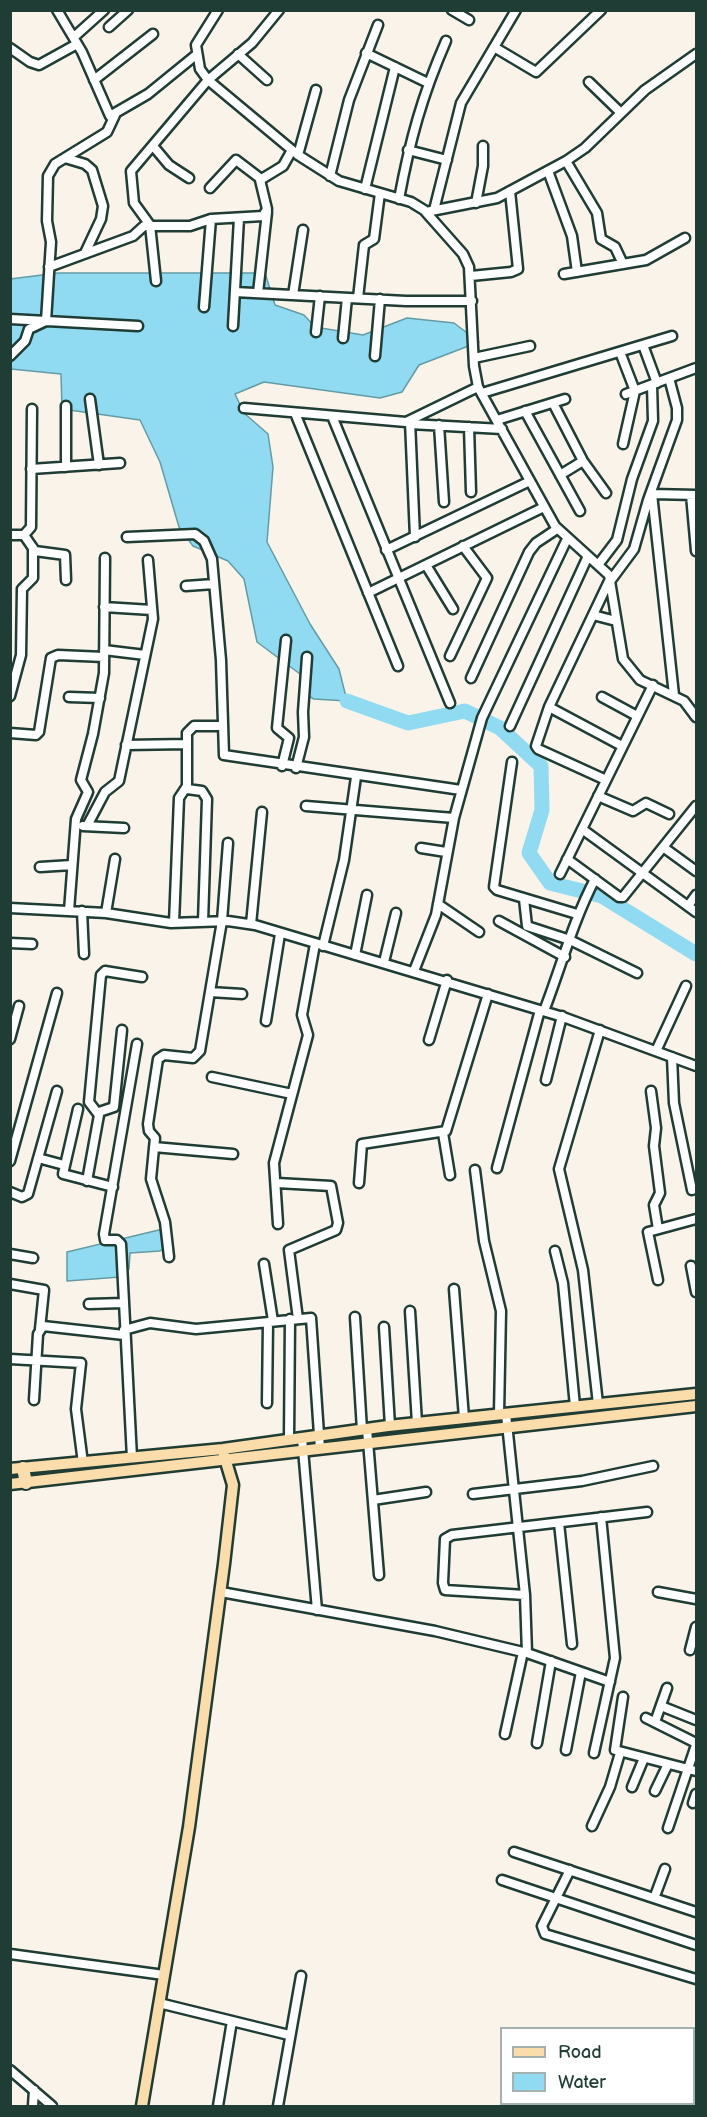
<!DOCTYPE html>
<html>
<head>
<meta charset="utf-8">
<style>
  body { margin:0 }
  #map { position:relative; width:707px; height:2117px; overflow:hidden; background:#f9f3ea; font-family:"Balsamiq Sans",sans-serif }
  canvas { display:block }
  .frame { position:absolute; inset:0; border:12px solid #1f3d34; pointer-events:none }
  .legend { position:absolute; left:500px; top:2027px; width:195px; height:78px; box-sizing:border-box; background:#fff; border:2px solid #a5b1ae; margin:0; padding:8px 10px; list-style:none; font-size:18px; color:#1f3d34 }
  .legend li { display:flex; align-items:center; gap:12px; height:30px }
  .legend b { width:30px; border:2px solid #a5b1ae }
</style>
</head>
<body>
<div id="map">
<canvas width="707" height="2117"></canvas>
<div class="frame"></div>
<ul class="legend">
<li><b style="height:8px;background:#faddab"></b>Road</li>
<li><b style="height:16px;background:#90dbf1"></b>Water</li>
</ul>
</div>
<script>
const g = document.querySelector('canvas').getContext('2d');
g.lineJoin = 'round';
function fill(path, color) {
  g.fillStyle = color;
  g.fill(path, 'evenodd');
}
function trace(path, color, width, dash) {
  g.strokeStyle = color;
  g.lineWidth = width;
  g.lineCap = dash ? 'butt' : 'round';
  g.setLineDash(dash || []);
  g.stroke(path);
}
const water = new Path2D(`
  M58,273h207l10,32 29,10 11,12 48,8 44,-17 47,5 25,19 -60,23 -17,27 -22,6 -116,-16 -29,12 9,19 24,21 5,33 -6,75 43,82 29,45 8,32 -33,-2 -13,-7 -1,-18 -43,-32 -13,-63 -16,-18 -35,-15 -14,-19 -19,-65 -20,-42 -78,-11 -1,-35 -50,-5 -1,-90z
  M163,1229l9,14 -12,8 -30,2 -1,16 -9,8 -53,4v-29z`);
fill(water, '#90dbf1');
trace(water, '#639ca5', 1.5);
trace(new Path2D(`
  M347,701l61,22 57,-12 35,17 41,38 1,44 -13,43 21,30 52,13 94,58`), '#90dbf1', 15);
const minor = new Path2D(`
  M57,10l25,42 28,64 38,-22 48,-39
  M218,10l-22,35 4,24 8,11 90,75 41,26 72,21 13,8 39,44 6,13 5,99 4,21 77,139 54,49 14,84 17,21 44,21 12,16
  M452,10l17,10
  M109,27l19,-17
  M74,37l30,-27
  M494,47l42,25 65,-62
  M10,48l20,14 9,3 38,-21
  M366,53l62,30
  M238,54l29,26
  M94,80l59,-46
  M589,82l32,31
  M153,146l16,19 20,13
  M408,150l39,10
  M298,155l18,-65
  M65,158l20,6 7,6 11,36 -2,13 -16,34
  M566,161l31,52 4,26 14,8 8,17
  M548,171l24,65 5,36
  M330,176l19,-76 29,-75
  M210,188l26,-28 25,19
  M365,189l30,-122
  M399,199c11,-59 23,-103 47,-158
  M476,203l7,-37v-20
  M434,210l27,-107 55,-93
  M426,212l71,-14 69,-37 19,-13 60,-58 51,-36
  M49,267l84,-31 11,-10h46l21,-7 52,-3 4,-7 -7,-29 23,-14 9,-16
  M564,274l82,-14 39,-22
  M471,276l40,-4 7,-3 -8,-78
  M156,281l-6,-56 -16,-22 -3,-32 77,-91 44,-37 27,-33
  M235,292l171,9h66
  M258,293l9,-81
  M293,295l10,-65
  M358,298l6,-53 10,-6 6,-46
  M204,307l7,-88
  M10,319l128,7
  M233,326l6,-108
  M316,332l4,-36
  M343,338l4,-40
  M643,345l14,38
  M620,352l15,39 -12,53
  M10,356l15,-15 4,-12 17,-8 5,-79 -4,-21 1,-45 7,-12 52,-32 8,-17
  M375,356l5,-57
  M474,358l56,-12
  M482,393l190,-57
  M626,394l70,-26
  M90,399l9,66
  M553,403l30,58 23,32
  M244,408l162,14 72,-35
  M525,411l55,100
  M295,413l103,253
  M332,416l118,287
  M497,420l68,-21
  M410,421l5,116
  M410,424l92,5
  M439,425l5,77
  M469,427l2,65
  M66,467v-61
  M31,469l89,-6
  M560,475l23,-14
  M652,494l22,201
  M652,494l44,1
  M691,495l5,56
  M10,535h14l7,-8 1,-118
  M24,535l11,16 30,4 1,25
  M127,537l68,-3 9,7 8,18 9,101 3,95 237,35
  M386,550l144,-69
  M426,565l27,44
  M598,565l19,-25 15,-61 21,-58 -1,-36
  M611,580l23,-31 14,-49 29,-80v-12l-8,-30
  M186,586l28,-2
  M368,593l176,-86
  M104,607l48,3
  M593,615l23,6
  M104,650l41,5
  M450,656l37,-78 -24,-32
  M471,678l58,-126 7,-9 21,-14
  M10,696l11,-41 1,-66 11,-11v-30
  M69,697l31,1
  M602,697l35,19
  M549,707l73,39
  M510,726l78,-170
  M10,733l26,2 3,-3 12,-74 7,-3 46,2
  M126,745l61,-1
  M512,762l-18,125 3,3 80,24
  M282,766l7,-28 -12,-10 9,-88
  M296,768l8,-31 -1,-25 4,-55
  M606,780l-68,-31 -2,-3 13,-39 61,-128
  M187,789l15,2 5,8 -4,123
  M598,796l35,15 13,-8 23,11
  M306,806l148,12
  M83,826l41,2
  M87,826l18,-34 14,-11 34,-162 -5,-59
  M582,829l114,83
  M663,847l33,24
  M421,848l25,4
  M567,859l52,38h4l73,-91
  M40,867l32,-2
  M560,874l93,-189
  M524,899l3,27 43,14 67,33
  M438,904l41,28
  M688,906l8,-11
  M10,908l96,5 65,10 57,-2 27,4 308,92 133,49
  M69,911l7,-92 12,-27 -7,-12 12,-46 11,-61 1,-115
  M82,911l2,43
  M106,913l9,-54
  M499,921l66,36
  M174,923l5,-125 8,-12v-53l7,-7h28
  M251,924l11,-112
  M10,943l22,1
  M323,946l21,-86 12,-83
  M355,955l12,-60
  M384,962l12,-49
  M414,971l22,-56 18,-97 28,-100 85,-179
  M210,992l32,2
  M544,1011c17,-44 29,-90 51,-132
  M266,1021l14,-87
  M10,1039l9,-33
  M429,1040l18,-60
  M656,1051l30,-65
  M672,1057l2,46 18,87
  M212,1077l80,17
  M546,1080l16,-64
  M651,1091l5,37 -2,18 6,47 -6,12 4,24
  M78,1109l-15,65 50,13
  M99,1112l15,-5 8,-77
  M443,1133l7,42
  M154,1147l79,7
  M38,1158l26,7
  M10,1161l47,-168
  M497,1168l43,-158
  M475,1170l9,71 17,70 -2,103
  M87,1181l12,-66 -10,-13 12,-127 4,-4 37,6
  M277,1183l54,3 7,37 -2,7 -47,20 9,69
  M359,1183l3,-39 84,-13 42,-137
  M10,1192l12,5 6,-3 29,-103
  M278,1224l-4,-61 34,-128 -6,-20 13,-71
  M555,1251l8,32 12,123
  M10,1254l23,4
  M169,1257l-4,-35 -14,-43 4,-41 -6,-7 -1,-7 10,-65 6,-4 29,3 7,-7 22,-130 6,-78
  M264,1264l9,57
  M691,1266l5,26
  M658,1280l-10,-48 48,-13
  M10,1284l34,6 -4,39
  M454,1289l10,129
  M89,1304l34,-1
  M410,1311l7,112
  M355,1317l7,113
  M384,1327l6,99
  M124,1330l26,-7 46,6 115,-11 9,131
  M10,1359l71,4 -5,46 7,54
  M34,1400l4,-66 5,-8 81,9
  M267,1403l1,-81
  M598,1404l-15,-134 -24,-101 41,-139
  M506,1414l19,181 2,58
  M367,1429l12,146
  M302,1438l15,172
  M289,1440l1,-121
  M132,1458l-11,-214 -4,-4h-12l-1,-6 33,-190
  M473,1494l109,-13 71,-15
  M373,1500l53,-8
  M559,1523l13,121
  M221,1592l214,39 92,22 83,29
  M658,1592l38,7
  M525,1595l-80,-5 -2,-7 2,-44 7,-4 195,-23
  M690,1650l6,-23
  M623,1697l-8,53 81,21
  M661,1706l35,14
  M646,1718l50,25
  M655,1722l12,-34
  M505,1734l18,-82
  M537,1743l14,-82
  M566,1750l15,-78
  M594,1753l21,-95 -14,-141
  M632,1787l12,-29
  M655,1791l13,-27
  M693,1803l3,-9
  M592,1826l18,-39 10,-34
  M668,1828l28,-83
  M514,1852l182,60
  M570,1870l-28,56 3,8 151,45
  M502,1880l194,65
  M655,1896l10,-27
  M10,1954l154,21
  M159,2003l130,32
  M10,2070l42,36
  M33,2106l1,-16
  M218,2106l14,-85
  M278,2106l23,-130`);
const major = new Path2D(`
  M10,1469l213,-20 165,-23 308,-32
  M10,1484l686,-78
  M142,2106l47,-279 35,-263 9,-79 -9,-30`);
const highway = new Path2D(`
  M23,1468l3,15`);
trace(minor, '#1f3d34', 13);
trace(major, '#1f3d34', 15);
trace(highway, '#1f3d34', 16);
trace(minor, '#fff', 8);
trace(major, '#faddab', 10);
trace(highway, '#faddab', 12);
</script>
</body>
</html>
